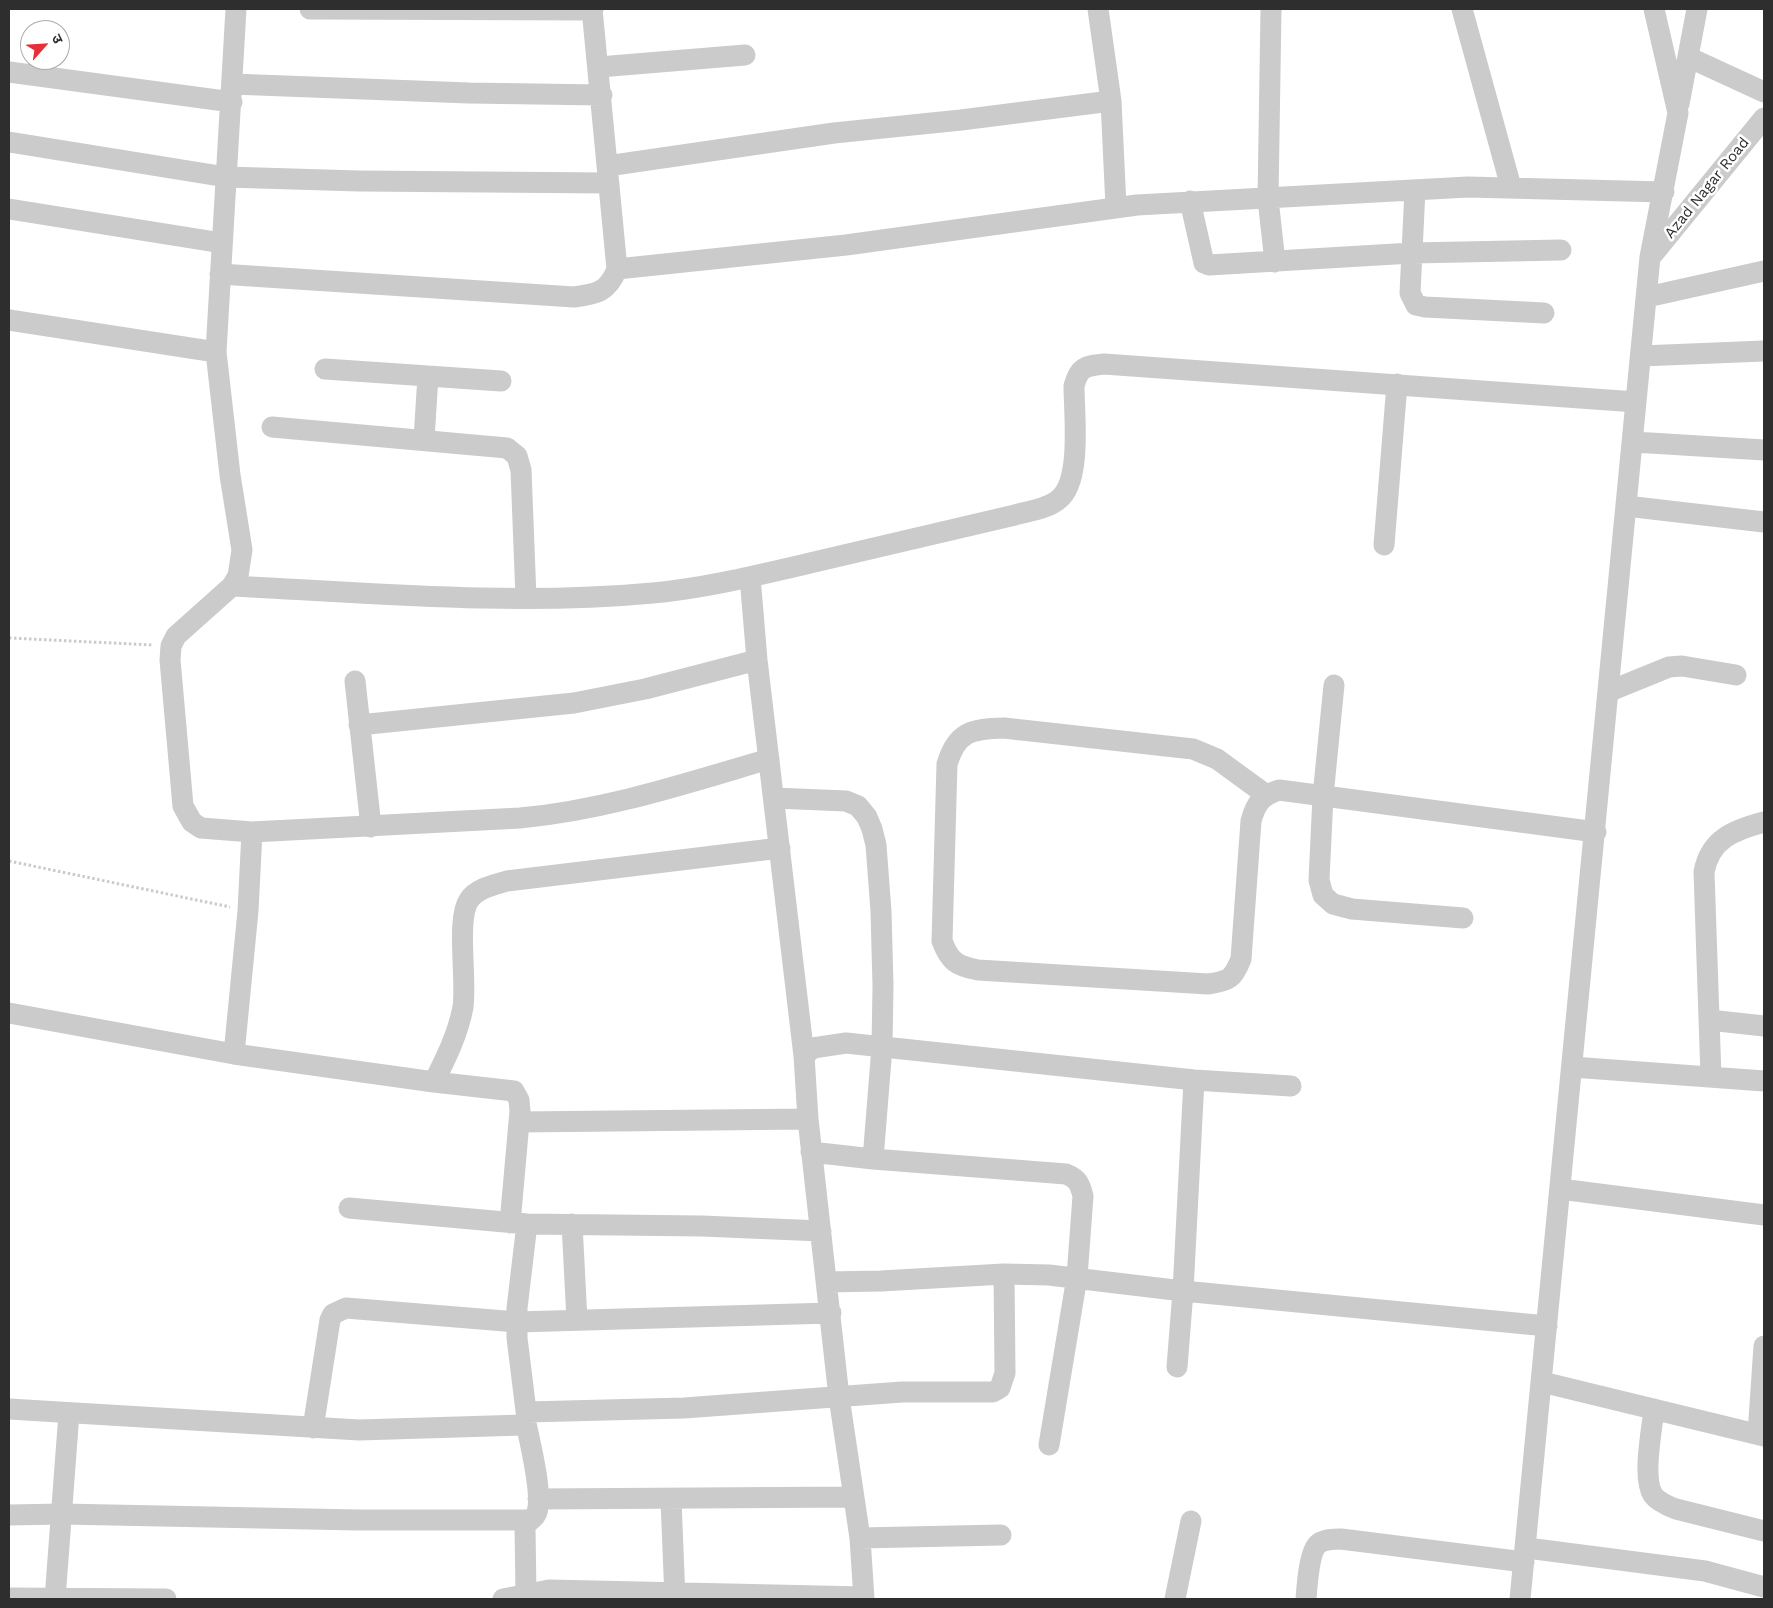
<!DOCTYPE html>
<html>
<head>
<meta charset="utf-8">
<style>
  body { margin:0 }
  #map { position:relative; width:1773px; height:1608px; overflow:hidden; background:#fff; font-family:"Work Sans","Noto Sans Devanagari",sans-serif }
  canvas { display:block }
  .frame { position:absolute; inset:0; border:10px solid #2e2e2e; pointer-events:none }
  .north { position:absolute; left:20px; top:20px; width:50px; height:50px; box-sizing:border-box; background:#fff; border:1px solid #ababab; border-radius:50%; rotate:64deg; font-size:14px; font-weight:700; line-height:20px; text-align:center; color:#2e2e2e }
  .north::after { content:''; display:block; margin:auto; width:18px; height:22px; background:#e62f38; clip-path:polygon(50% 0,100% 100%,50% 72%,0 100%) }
</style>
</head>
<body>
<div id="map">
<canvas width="1773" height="1608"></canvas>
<div class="frame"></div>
<div class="north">उ</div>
</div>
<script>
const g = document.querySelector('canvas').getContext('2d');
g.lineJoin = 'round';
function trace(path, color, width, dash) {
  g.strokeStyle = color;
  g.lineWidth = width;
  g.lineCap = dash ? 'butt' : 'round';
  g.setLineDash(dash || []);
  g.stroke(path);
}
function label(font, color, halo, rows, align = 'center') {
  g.font = font + ' "Work Sans",sans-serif';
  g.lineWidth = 5;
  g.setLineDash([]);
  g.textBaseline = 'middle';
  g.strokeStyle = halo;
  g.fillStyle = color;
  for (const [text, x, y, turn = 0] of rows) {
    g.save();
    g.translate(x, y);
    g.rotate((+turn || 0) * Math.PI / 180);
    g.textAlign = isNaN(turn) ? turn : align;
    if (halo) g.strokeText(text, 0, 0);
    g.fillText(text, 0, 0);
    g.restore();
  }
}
trace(new Path2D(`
  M9,638l144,7
  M9,861l221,46`), '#cbcbcb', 3, [2.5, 2.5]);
trace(new Path2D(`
  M236,9l-20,343 14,123 12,75 -4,26 -6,10 -56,50 -5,10 -1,14 13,146 9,16 9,6 51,4 268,-14c86,-8 167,-35 249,-59
  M310,9l283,1
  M1098,9l13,92 5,106
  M1271,9l-3,190 7,63
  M1462,9l49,178
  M1688,57l76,35
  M599,67l146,-12
  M9,72l223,30
  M232,84l237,9 133,2
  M1679,104l18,-95
  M9,142l217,35 133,4 250,2
  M607,166l227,-33 127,-13 150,-19
  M1415,190l-5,103 6,12 9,2 119,6
  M1190,201l14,62 5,2 203,-12 149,-3
  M9,209l213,34
  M1653,254l111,-136
  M617,269l229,-24 291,-40 331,-18 196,5
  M220,274l354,23c23,-3 34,-5 43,-28l-25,-260
  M1647,297l117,-26
  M9,320l207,32
  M1641,356l123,-5
  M325,369l176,12
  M272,427l235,21 10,8 4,14 5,128
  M424,439l4,-63
  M1634,442l130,8
  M1626,506l138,16
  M1384,545l13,-161
  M750,577l7,83 47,396
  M232,586c140,7 281,20 421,7 53,-5 105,-18 157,-30 68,-16 137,-32 205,-48 14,-4 33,-6 44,-16 23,-18 15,-85 15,-113 5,-19 11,-20 30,-22l532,38
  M355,681l16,146
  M1334,685l-11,111 -4,84 4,15 10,9 19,5 111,9
  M1610,691l59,-24 13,-1 54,9
  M359,725l215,-22 71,-14 112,-29
  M1265,794l-48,-35 -24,-10 -189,-21c-32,1 -47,3 -57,36l-5,177c8,21 15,25 36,29l230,14c21,-3 25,-5 33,-25l10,-138c5,-18 10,-25 28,-31l317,42
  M774,798l72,3 12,5 9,11 5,12 4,16 5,66 2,75 -1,61 -9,112
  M9,1013l225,41 200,28 80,9 5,9 1,11 -10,112
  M1709,1020l55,6
  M234,1054l14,-143 4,-79
  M1572,1067l192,14
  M1711,1077l-7,-205c6,-33 30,-42 60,-50
  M434,1082c12,-24 24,-48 29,-75 4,-28 -7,-88 6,-107 8,-12 25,-15 38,-19l273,-33
  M519,1122l289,-3
  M811,1152l62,7 193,15c12,5 14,10 17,22l-6,81 -28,168
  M1560,1189l204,26
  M349,1208l178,16 175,2 119,5
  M572,1224l5,96
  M827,1282l54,-1 123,-7 45,1 134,16 364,35
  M1177,1367l6,-76 11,-211
  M1542,1382l222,54
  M9,1409l350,21 164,-5 4,-6 -10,-81v-30l10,-84
  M1654,1409c-2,20 -12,69 -1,86 5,7 15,11 23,14l88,22
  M527,1412l157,-4 218,-16h91l7,-4 5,-15 -1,-99
  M313,1428l17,-108 3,-6 13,-6 171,14 314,-9
  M1758,1434l6,-88
  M538,1499l316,-2
  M671,1500l4,99
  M9,1515l53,-1 296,6h171
  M860,1538l141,-3
  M1527,1548l178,23 59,16
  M526,1594l-1,-67c3,-7 10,-8 12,-15 6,-18 -7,-69 -11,-89
  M9,1598l157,1
  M55,1599l14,-186
  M503,1599l46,-9 315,7
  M864,1599l-4,-61 -21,-141 -31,-278 -4,-63 9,-8 33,-5 348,37 97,6
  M1175,1599l16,-78
  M1306,1599c1,-12 3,-47 12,-55 6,-5 16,-5 23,-5l183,23
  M1520,1599l130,-1342 28,-144 -24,-104`), '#cbcbcb', 21);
label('15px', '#2e2e2e', '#fff', [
  ["Azad Nagar Road",1707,188,-51]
]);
</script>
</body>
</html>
